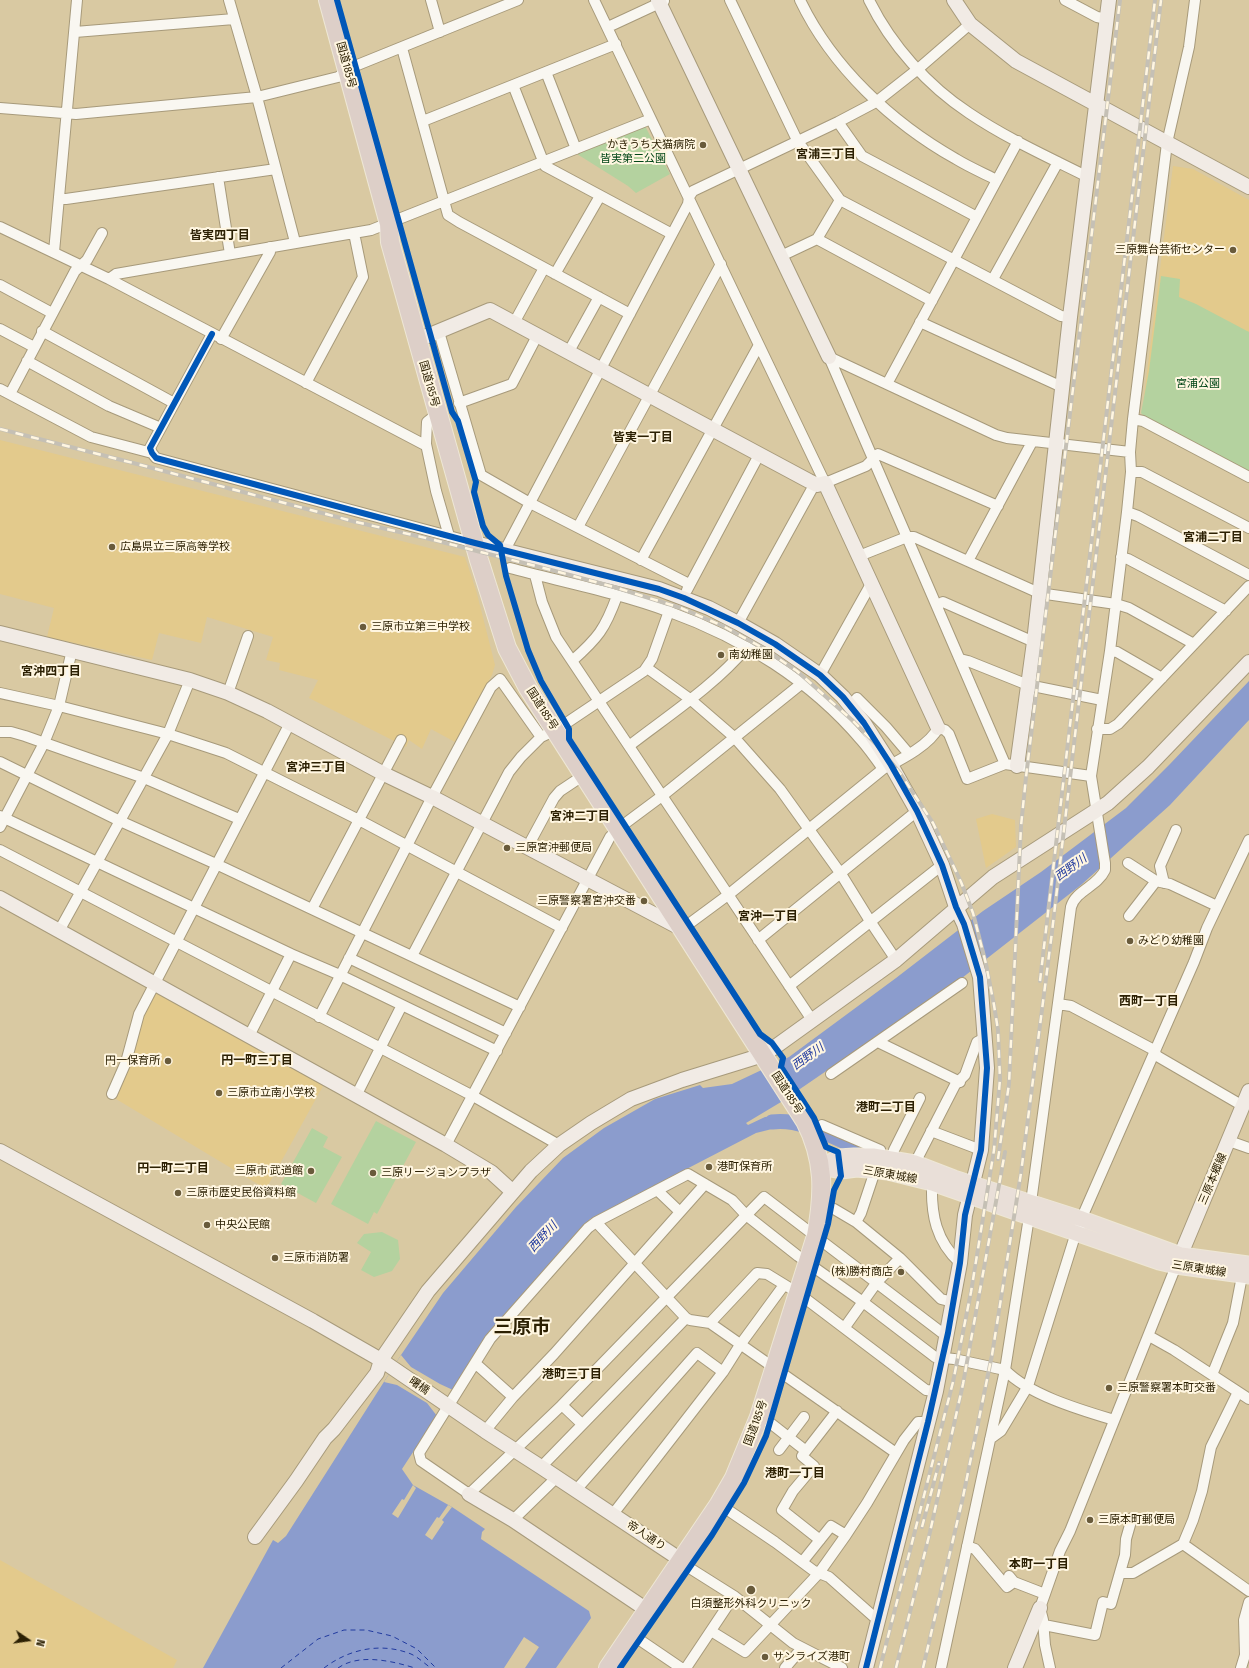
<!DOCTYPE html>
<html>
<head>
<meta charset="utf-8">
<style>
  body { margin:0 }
  #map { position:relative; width:1249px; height:1668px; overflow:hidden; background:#d9c9a2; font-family:"Fira Sans Condensed",sans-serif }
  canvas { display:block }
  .north { position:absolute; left:8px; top:1620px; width:40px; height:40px; -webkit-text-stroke:3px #fff6e1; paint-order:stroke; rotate:103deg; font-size:11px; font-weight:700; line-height:16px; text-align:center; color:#2c2003 }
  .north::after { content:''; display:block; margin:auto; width:14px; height:18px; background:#2c2003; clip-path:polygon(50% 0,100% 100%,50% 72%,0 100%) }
</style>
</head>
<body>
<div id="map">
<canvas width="1249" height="1668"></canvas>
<div class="north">N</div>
</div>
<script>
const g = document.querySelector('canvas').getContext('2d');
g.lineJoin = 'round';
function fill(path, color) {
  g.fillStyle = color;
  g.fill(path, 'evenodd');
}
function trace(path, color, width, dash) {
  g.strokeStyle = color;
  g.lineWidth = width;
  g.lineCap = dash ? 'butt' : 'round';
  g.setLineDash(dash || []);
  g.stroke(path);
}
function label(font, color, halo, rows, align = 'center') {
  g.font = font + ' "Fira Sans Condensed","Noto Sans JP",sans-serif';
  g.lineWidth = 4;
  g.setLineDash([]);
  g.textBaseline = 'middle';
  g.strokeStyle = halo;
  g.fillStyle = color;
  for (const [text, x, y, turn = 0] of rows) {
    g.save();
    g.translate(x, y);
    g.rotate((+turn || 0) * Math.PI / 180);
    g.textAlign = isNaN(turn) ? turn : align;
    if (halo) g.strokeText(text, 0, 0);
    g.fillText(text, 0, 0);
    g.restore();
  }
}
fill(new Path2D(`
  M1173,166l20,3 56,31v274l-100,-53 -7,-9z
  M0,440l465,117 11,33 19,75 -3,10 -37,67 -24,-13 -9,20 -13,-9 -3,7 -97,-49 9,-18 -39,-10 1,-7 -14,-3 7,-23 -66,-20 -6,26 -42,-10 -7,27 -105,-23 7,-29 -54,-14z
  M992,814l23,6 1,27 -30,21 -10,-49z
  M157,990l166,96 -57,103 -150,-90 16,-37 11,-47z
  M0,1560l177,100 -4,8h-173z`), '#e3ca8c');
fill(new Path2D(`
  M645,126l25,48 -34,19 -8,-7 -51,-32z
  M1161,276l19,3 -1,18 17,7 53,28v140l-105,-56 -3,-3 8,-42z
  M376,1121l40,21 -39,72 -3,-2 -6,12 -37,-20z
  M312,1128l16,9 -5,10 19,10 -26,46 -35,-19z
  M382,1232l16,8 2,19 -8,12 -18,6 -13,-7 10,-18 -14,-9 7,-9z`), '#b4d29f');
fill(new Path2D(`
  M1249,681v39l-79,85 -89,80 -119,93 -181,124 -35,21 2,2 17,-8 24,-2 5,13 -14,-1 -24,6 -166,86 -102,118 -86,132 11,16 39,22 33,22 -3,3 -1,7 108,72 2,7 -35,50h-353l70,-128 5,3 8,-7 115,-181 42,-62 73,-86 47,-49 41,-30 51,-29 45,-14 3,3 29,-4 57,-27 107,-79 87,-67 58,-39 85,-64 44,-44z`), '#8b9ccd');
fill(new Path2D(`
  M401,1355l10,12 29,17 13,6 -16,26 -10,-13 -30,-18 -13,-3z
  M413,1485l3,3 -18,30 -6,-4 10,-15 2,1z
  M448,1505l4,2 -10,13 2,2 -12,18 -7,-5 12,-18 2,1z
  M524,1637l15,10 -14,21h-21z`), '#d9c9a2');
trace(new Path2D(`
  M772,1122c27,-4 57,13 82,24`), '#8b9ccd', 15);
trace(new Path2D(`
  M281,1668l37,-29 26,-9h22l26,6 25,13 19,19
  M324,1668c25,-19 57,-26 87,-14 7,3 14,10 20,14
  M338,1668c21,-15 54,-7 77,0`), '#213a9f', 1, [5, 4]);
const street = new Path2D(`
  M229,0l28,97 38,145
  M431,0l9,32
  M594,0l231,483 41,-17 12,-12 120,52
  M730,0l67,140 43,60 221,116 9,1
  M800,0c32,67 92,123 156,159 13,8 27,14 41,21
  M869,0c22,45 59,86 100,113 37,25 79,44 119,64
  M1065,0l32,17 10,2
  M608,27l56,-26
  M75,32l159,-13
  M402,48l46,167 11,7 171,92
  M546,72l30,77
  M513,85l32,81 127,68
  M0,108l76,6 181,-17 81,-20 17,-11 163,-66
  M423,121l193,-77
  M838,122l24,34 115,61
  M218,177l12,77
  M59,199h7l210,-30
  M0,227l109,52 314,165h3
  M817,239l115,62
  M54,252l23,-252
  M781,256l36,-17 23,-39
  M555,274l45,-78
  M109,279l7,-5 255,-44 280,-111
  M993,279l65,-117
  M0,285l52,28
  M920,322l142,65
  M514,323l30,-55
  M0,329l34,18
  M42,331l132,72
  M439,332l42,143 49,28 159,81
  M212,334l-62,114 2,5 4,5 319,85
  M221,339l49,-87v-5
  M568,353l31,-56
  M829,357l176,407 86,12
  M829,357l167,78 11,3 123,14
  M27,361l82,45 52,22
  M306,383l57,-106 -9,-44
  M887,384l131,-243
  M0,389l91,48 61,16
  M10,394l65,-123 12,-11 15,-27
  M459,403l53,-19 25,-48
  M437,414l-10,8 -1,22 10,47 13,45
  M1133,419l10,2 106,56
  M1131,472h11l107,56
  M1127,512l11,4 111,59
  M578,527l143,-263
  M505,550l183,-346 1,-7 4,-6 145,-69 38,-20 42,-33 52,-45
  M859,556l48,-19h7l125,56 77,11 13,4 65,36
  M1121,557l7,2 98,52
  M641,560l118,-215
  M968,561l64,-119
  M510,568c53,14 109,25 160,44 72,26 141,69 191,128 8,9 15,19 22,29
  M535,575l7,27 14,35 256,383
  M687,590l72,-135
  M937,605l6,-3 91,40
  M738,623l75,-136 4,-2
  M1110,651l7,1 45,26
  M960,659l8,2 60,24 74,15
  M572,661c26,-23 33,-32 45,-65
  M647,668l43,31 44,38 46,52 61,85 29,47 26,39
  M820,675l51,-91
  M0,693l59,13 109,28 58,19 133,67 203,108
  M228,693l20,-57
  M851,706l6,-8 29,29 23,27
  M1097,729h13l8,-5 131,-138
  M0,732h11l14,4 119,42 95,41
  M629,746c40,-31 85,-60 118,-99
  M0,762l120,59 96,43 304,143
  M0,816l291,138 49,21 157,76
  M0,827l44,-84 15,-37 13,-56
  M527,848l27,-50 6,-7 24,-16
  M0,850l473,246 86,49
  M1128,863l28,18 14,3 47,22
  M1164,883l-4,-17 16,-36
  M312,909l89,-169
  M1129,916l27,-35
  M682,929l46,-34 155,-126c17,-9 47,-24 55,-41l7,2 4,4 18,45 38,-15
  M59,931l109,-197 22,-54
  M758,940l159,-129
  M412,956l97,-184 12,-15 20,-20 15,-7 88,-59 8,-12 17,-48
  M349,958l157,75
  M789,986l153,-121
  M1058,1004l13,2 83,44 3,6 86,50
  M319,1017l113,-220 59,-110 9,-8 41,58
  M249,1036l42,-82
  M878,1042l82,40
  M831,1074l131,-91
  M112,1094l14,-32 13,-48 150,-289
  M357,1094l45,-89
  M822,1125l58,25 -2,7
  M931,1131l50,19
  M1229,1141l20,7
  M446,1145l164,-308 9,-9 43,-32 139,-112
  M892,1158l2,-8 26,-52
  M915,1163l40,-78 10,-10 12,-33 8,-4
  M932,1183c-1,32 4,58 28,80
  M657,1190l23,22
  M822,1205l12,4 22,13 44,36 41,41 12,3
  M596,1222l90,96 4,2 20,3 47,-50 10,1 31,19 128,97 10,1
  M856,1222l5,-9 14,-42
  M710,1323l186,130
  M845,1327l32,-45 23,-24
  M948,1333l-7,-1 -177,-135 -202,208 -93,89 -48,-33 -2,-8 71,-114 98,-111 8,-6 92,-48 44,26 14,15 52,41 65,46 72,55 19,2 51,11c24,25 76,40 109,50
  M1149,1336l25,14 75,49
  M475,1363l38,34
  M1212,1375l21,-52 9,-47
  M562,1405l20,19
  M759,1417l10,5 37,29
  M485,1431l28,-34 41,-43 151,-170
  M990,1439l11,-8 27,-45 46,-147 4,-6 5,-18 111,-253 13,-34 42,-88
  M779,1450l25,-33
  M541,1467l145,-149
  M576,1490l121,-137 26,19
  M719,1504l56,38 39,29 15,6 44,39 6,1
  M613,1514l110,-142 17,-27 44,-60
  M513,1520l43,-42
  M820,1540l-38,-30 11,-19 21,-25 -12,-10 35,-45
  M1183,1544l66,47
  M967,1546l8,3 32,38 7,-5
  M681,1560l7,7 46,29 59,47 49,25
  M803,1561l28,-35 15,9
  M1121,1573h12l50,-29 10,-24 9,-29 9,-44 27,-55
  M1009,1576l5,6 31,12
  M1044,1625l51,10 8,-33 8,2 14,-49 1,-16 6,-21
  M711,1631l34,21 74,-79 27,-38 21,-32 37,-63 14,-18h10
  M631,1634l50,34
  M686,1668l48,-72
  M785,1668l17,-20
  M941,1668l64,-298 24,-153 42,-310c5,-17 26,-20 34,-37v-7l-14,-87 19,-125 17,-139 4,-40 -1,-20 3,-33 34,-276 22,-96 6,-47
  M1050,1668l-5,-23 -2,-25 -3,-12 20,-57 10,-20 106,-265
  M1241,1668l4,-13 -1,-35 5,-18`);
const secondary = new Path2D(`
  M658,0l171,357
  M954,0l16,24 46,37 233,126
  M425,337l65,-27 319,171 8,4 8,-2 113,245
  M475,543l184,46 50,19 29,15 37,21 45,31 23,22 21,26 27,42 26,46 25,54 14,42 8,17 16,53 7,91 -6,82 -16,65 -5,48 -24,128 -70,277
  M0,633l190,47 38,13 39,18 117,63 48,23 250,132
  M1017,766l17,-124 36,-325 39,-317
  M0,898l446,247 45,27 22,20
  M0,1151l313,170 68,39 104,71 56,36 140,93
  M1176,1266l73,-175
  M469,1494l44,26 134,90
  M255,1537l41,-56 29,-43 9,-9 43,-56 4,-13 47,-69 103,-120 28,-26 32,-22 40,-24 51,-19 81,-25 12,-8 121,-87 97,-83 115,-74 40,-36 101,-105
  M1015,1668l25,-60`);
const primary = new Path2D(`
  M821,1167l18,-10 15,-1h19l42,7 39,15 128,41 99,36 68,9
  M821,1167l20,4 16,-2 31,3 44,11 227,79 17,4 73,10`);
const highway = new Path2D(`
  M328,0l61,224 1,18 89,318 28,88 21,40 277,433c20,39 19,72 11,115l-57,181 -25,61 -15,26 -111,164`);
trace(street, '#a79a7b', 12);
trace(secondary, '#a79a7b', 16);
trace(primary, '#eee7d5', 17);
trace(highway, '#eee7d5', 20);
trace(street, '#f9f7f1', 10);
trace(secondary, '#f1ebe5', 14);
trace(primary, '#e9dfd8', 15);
trace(highway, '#ddcfc8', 18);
const rail = new Path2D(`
  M0,429l141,36 215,57 74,17 125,32 59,16 67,21 42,18 40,22 34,23 55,49 24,24 24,29 33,50 28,59 12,31 13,51 8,41 4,25 2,49 -6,71 -23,142 -18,90 -73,286
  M1040,981l115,-981
  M998,1159l11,-75 12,-258 5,-49 94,-777
  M922,1527l17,-64
  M896,1668l34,-136 33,-148 42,-232
  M923,1668l40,-171 29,-142 29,-182 31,-241 109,-932`);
trace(rail, '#c5c0b5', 4);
trace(rail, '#fff6e1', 2.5, [8]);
trace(new Path2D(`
  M337,0l115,412 6,9 18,61 -2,10 9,34 5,9 12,10 6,31 22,74 13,31 28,48v10l191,295 12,9 11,15 -2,9 33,51 12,29 12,5 3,24 -7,14 -6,34 -62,212 -22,47 -32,52 -92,133
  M212,334l-62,114 2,5 4,5 319,85 184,46 25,9 54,25 37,21 45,31 23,22 21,26 27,42 26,46 14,30 11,24 14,42 8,17 16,53 7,91 -6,82 -16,65 -5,48 -12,70 -20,89 -62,246`), '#0057b8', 6);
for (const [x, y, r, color] of [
  [703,145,4,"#695b3b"],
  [1233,250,4,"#695b3b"],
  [112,547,4,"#695b3b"],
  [363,627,4,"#695b3b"],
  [721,655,4,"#695b3b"],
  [507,848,4,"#695b3b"],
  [644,901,4,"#695b3b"],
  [1130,941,4,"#695b3b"],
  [168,1061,4,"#695b3b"],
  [219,1093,4,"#695b3b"],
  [709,1167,4,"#695b3b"],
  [311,1171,4,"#695b3b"],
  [373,1173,4,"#695b3b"],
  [178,1193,4,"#695b3b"],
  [207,1225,4,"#695b3b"],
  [275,1258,4,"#695b3b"],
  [901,1272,4,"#695b3b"],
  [1109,1388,4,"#695b3b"],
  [1090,1520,4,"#695b3b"],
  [751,1590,5,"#695b3b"],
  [765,1657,4,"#695b3b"]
]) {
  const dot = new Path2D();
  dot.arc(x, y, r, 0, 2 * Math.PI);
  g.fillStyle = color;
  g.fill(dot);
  trace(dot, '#fff6e1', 1.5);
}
label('11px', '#2c2003', '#fff6e1', [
  ["国道185号",346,65,75],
  ["国道185号",429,384,74],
  ["国道185号",542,709,57],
  ["国道185号",787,1093,57],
  ["三原東城線",890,1175,10],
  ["三原本郷線",1213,1179,-67],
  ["三原東城線",1199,1269,9],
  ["曙橋",419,1386,34],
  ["国道185号",756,1423,-70],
  ["帝人通り",646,1536,34]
]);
label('11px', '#2c2003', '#fff6e1', [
  ["かきうち犬猫病院",695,145,"right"],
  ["三原舞台芸術センター",1225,250,"right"],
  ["広島県立三原高等学校",120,547],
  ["三原市立第三中学校",371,627],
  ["南幼稚園",729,655],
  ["三原宮沖郵便局",515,848],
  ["三原警察署宮沖交番",636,901,"right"],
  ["みどり幼稚園",1138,941],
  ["円一保育所",160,1061,"right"],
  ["三原市立南小学校",227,1093],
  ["港町保育所",717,1167],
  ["三原市 武道館",303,1171,"right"],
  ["三原リージョンプラザ",381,1173],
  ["三原市歴史民俗資料館",186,1193],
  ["中央公民館",215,1225],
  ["三原市消防署",283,1258],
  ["(株)勝村商店",893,1272,"right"],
  ["三原警察署本町交番",1117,1388],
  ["三原本町郵便局",1098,1520],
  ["白須整形外科クリニック",751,1604,"center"],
  ["サンライズ港町",773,1657]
], 'left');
label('11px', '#014516', '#fff6e1', [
  ["皆実第二公園",633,159],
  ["宮浦公園",1198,384]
]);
label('bold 12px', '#2c2003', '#fff6e1', [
  ["宮浦三丁目",826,155],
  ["皆実四丁目",220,236],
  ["皆実一丁目",643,438],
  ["宮浦二丁目",1213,538],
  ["宮沖四丁目",51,672],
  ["宮沖三丁目",316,768],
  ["宮沖二丁目",580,817],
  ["宮沖一丁目",768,917],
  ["西町一丁目",1149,1002],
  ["円一町三丁目",257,1061],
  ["港町二丁目",886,1108],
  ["円一町二丁目",173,1169],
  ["港町三丁目",572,1375],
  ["港町一丁目",795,1474],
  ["本町一丁目",1039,1565]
]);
label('italic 12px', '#213a9f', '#fff6e1', [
  ["西野川",1071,868,-36],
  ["西野川",808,1057,-36],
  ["西野川",543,1237,-47]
]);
label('bold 19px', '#2c2003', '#fff6e1', [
  ["三原市",522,1328]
]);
</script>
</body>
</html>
